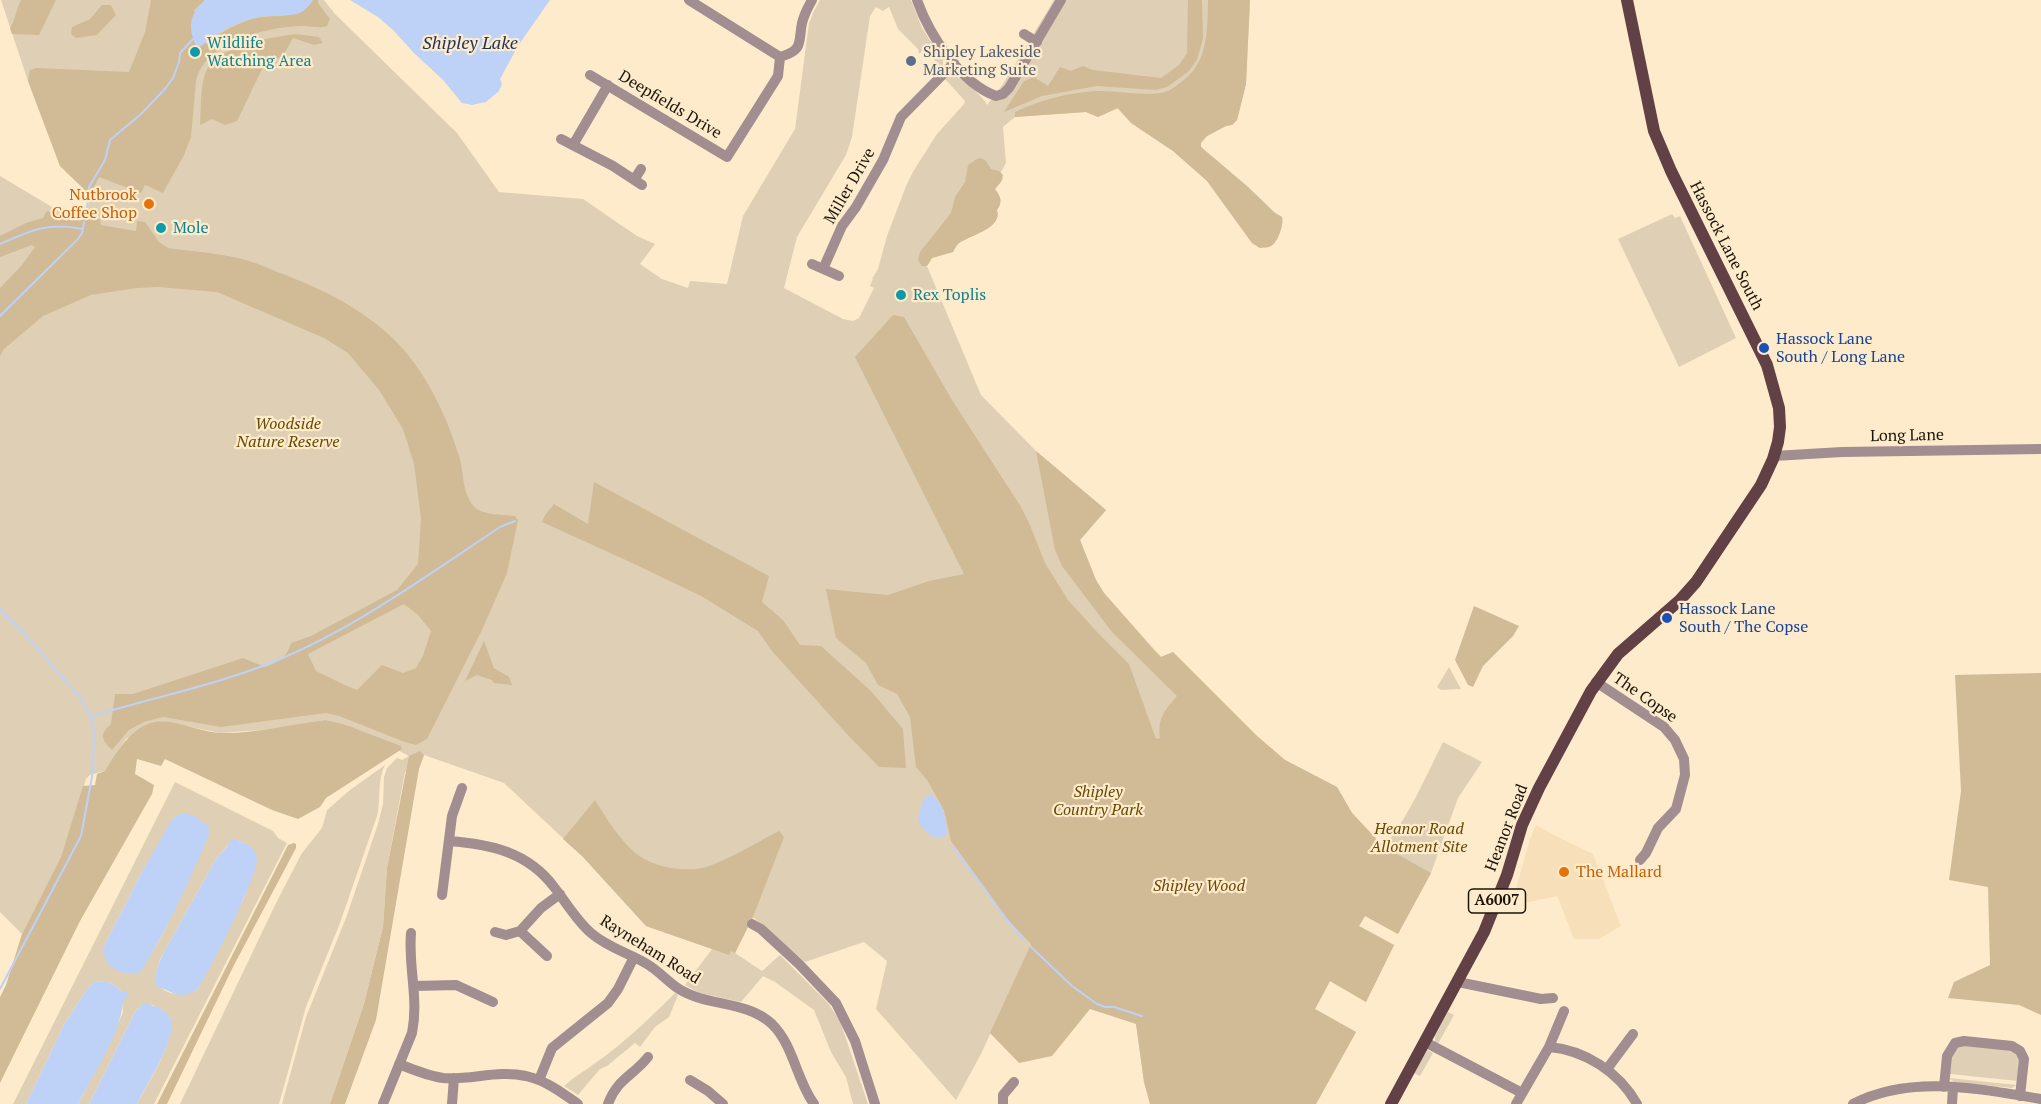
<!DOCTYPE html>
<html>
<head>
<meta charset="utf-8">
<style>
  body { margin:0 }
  canvas { display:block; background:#feebcb }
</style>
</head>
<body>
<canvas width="2041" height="1104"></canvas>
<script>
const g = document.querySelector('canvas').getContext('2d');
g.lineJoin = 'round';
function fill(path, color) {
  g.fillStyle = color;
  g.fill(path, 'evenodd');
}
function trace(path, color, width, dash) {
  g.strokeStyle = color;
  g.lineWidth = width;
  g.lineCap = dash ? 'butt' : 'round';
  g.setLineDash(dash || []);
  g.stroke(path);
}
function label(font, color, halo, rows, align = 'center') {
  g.font = font + ' "PT Serif",serif';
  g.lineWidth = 4.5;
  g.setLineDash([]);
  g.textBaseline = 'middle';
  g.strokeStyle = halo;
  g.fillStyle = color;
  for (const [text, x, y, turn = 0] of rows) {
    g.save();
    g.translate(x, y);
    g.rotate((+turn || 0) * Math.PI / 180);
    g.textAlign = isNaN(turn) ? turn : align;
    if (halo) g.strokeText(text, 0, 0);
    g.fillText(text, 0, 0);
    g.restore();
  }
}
fill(new Path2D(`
  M1536,825l24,13 33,16 28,72 -22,13h-25l-17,-43 -46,10 19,-67z`), '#f7e0b9');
fill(new Path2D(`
  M1,0h323l11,14 122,119 42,59 84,7 54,37 18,8 -15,20 22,15 26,9 2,-7 37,3 16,-68 52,-87 14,-106 5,-12 6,-11h91l11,28 21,32v4l-2,3 -15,-16h-4l-3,3 -1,-5 -20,-20 -9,-22 -6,4 -7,-4 -6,9 -18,121 -6,18 -49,82 -13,51 59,31 10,2 6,-3 15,-30 -4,-2 3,-7h-1l6,-10 9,-33 19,-50 8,-16 23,-36 27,-30 1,-3 -20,-22 5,-5c8,0 34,23 37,31l16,-21 51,-84h196l-4,84 -9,36 -5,5 -6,1 -19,10 -6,7v4l47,40 27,26 7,4c2,7 -4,25 -11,29 -3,2 -7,1 -11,2l-8,-5 -45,-62 -34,-30 -42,-28 -14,-15 -19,9 -12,-5 -71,5 -12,10 3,36 -5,9 2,7 -8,10c6,8 7,12 2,21 6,19 -28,25 -39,34 -2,2 -3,5 -5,8l-21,6 -5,8 54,129 55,56 70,59 -26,30 16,40 8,13 57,64 12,-5 84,84 28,24 52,27 15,26 32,34c24,-29 42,-71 59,-105l39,20 -24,36 -27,75 -33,61 -33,-18 -6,10 35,19 -28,57 -36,-21 -15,28 41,23 -40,72h-166l-6,-22 -8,-58 -105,-79 -50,109 -25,46 -80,-91 11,-48 -23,-19 -59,20 -52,-45 -18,36 27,18 18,-16 48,48 12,18 28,83h-15l-7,-27 -15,-25 -17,-42 -39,-28 -12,-6 -22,26 -41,-9 -15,-8 27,-36 -66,-23 -63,-69 -79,-74 -80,-28 -5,13 -14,4 -18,96 -4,59 -19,77 -34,100h-48l24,-87 40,-99 32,-94 5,-20 1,-27 3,-9 10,-10 5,2 7,-4 -46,-24 -37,-12 -51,9 -55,4 -58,-12 -36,18 -21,32 -15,4 -4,4 -25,79 -39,76 -22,-22v-736l52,31 35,5 3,-17 -30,-29 -32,-85z
  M1672,214l3,4 5,-2 56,122 -57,29 -61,-128z
  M1449,667l12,22 -20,1 -4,-3z
  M385,765c-8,15 -4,35 -8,51l-37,107 -34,84 -27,97h-99l97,-203 25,-48 20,-25 5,-18 23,-20z
  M175,782l98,49 5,7 9,5 -133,261h-17c10,-19 41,-67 33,-87l-17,-12 -11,2 -6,3 -47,94h-11l32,-62 13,-30 -2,-20 -3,-5 -12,-6 -12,1 -9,10 -21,33 -38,79h-13zM176,816l28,8c-14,45 -27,90 -53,130 -6,8 -9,16 -19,19l-28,-27 39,-76zM238,841l8,3 11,15 -13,39 -47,92c-11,7 -38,6 -40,-11 -2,-9 3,-19 7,-27l52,-93 11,-13z
  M675,993l3,2 -9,22 -14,10 -15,20 -5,-4 -28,23 -7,3 -22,26 -14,-9c10,-9 20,-15 30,-22 29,-20 56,-46 81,-71z
  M1448,1012l6,3 -16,29 -3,-1v-7z
  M1962,1045l46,4 11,8 -1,24 -68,-7c1,-13 -1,-24 12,-29z
  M1427,1050l6,3 -13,23 -6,-3z
  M1949,1078l68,7 -5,3 -58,-6z`), '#dfd0b5');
fill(new Path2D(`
  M21,0h35l-17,35 -27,-1 -2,-6c6,-9 6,-19 11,-28z
  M151,0h54l-11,10 12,34c14,-12 28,-19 46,-25 22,-6 47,3 61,-19h5v3l12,16 -3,7c-8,3 -15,0 -23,0 -35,0 -100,16 -108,55l-5,56 -7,18 -21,38 -18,-8 -4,8 -42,-16 -9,18 -30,-29 -32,-85 2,-11 6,-2 93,4 16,-40z
  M1188,0h14l1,38 -6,22 -9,12 -21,15 -11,3 -59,-4 -55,10 -38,16 20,-31 10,-4 14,9 12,-19 11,4 12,-5 10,4 68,8 18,-13 8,-12z
  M1208,0h42l-4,84 -9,36 -5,5 -6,1 -19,10 -6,7v4l47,40 27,26 7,4c2,7 -4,25 -11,29 -3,2 -7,1 -11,2l-8,-5 -45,-62 -34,-30 -42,-28 -13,-15 -20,9 -12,-5 -71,5v-5c25,-12 53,-19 80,-21 22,-1 44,5 65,2 8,-1 14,-5 20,-10 29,-20 27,-51 28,-83z
  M102,5h9l5,10 -19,20 -21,3 -5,-4 1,-7 18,-8z
  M295,34l24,3 4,6 -9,2 -21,-7 -10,18 -19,9 -27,56 -12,4 -13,-6 -12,6c1,-16 0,-35 5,-51 10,-29 64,-36 90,-40z
  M981,158l5,3 5,8 8,2 4,4 -2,7 -6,7c6,8 8,13 2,21 6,19 -28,25 -39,34 -2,2 -4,5 -5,8l-21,6 -5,8h-5l-4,-6 2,-8 31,-39 4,-16 10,-15 3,-17 9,-6z
  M47,211l10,3 43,5 1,6 35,6 1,-10 8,1 14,20 9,6c27,4 55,5 81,13 11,3 23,9 34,13 38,15 72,31 103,58 36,31 59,79 73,124 5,15 3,35 13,48 8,12 29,10 43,12l3,4 -11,53 -25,57 -55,109 -11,6 -11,-3 -66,-26 -13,-3 -105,14 -58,-10 -19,5 -15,8 -17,20c-11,-11 -13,-15 -1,-26l4,-30h18l110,-36 22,9c16,-7 20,-7 26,-24l20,-7 86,-46 21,-26 3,-46 -7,-54 -11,-35 -24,-39 -31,-37 -24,-15 -107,-46 -59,-5 -21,1 -46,7 -48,21 -39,33 -4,7v-68l22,-23 13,-18 -3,-2 -32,12v-21l26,-13 17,-5zM404,604l14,11 13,16 -8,25 -7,12 -13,5 -21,-8 -25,25 -10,-4 -31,-15 -8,-17z
  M893,315l11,2 48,83 69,107 9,18 15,38 23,37 29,32 32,32 27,75 4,-1c-3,-19 5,-28 17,-42l-65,-64 -50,-66 -7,-16 -19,-99 70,59 -26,30 16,40 8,13 49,56 8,8 12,-5 84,84 28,24 52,27 15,26 32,34 47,26 -33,61 -33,-18 -6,10 35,19 -28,57 -36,-21 -15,28 41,23 -40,72h-166l-6,-22 -8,-58 -46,-15 -38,47 -33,7 -29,-30 41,-89 -22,-23 -58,-80 -7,-31 -17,-30 -11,-13 -6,-50 -13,-23 -19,-9 -12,-22 -30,-25 -10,-49 62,6 41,-14 35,-7 -109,-217z
  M594,482l175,94 -7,26 21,18 17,25 21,1 50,45 32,38 3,39 -27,-1 -34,-35 -73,-81 -14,-20 -57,-35 -71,-34 -88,-40 3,-7 9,-11 34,20z
  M1474,606l45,20 -6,10 -30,30 -10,21 -5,-2 -13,-25z
  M484,641l10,27 15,9 3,8 -18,-2 -2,-3 -15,-5 -12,6z
  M2041,673v342l-22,-10 -71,-7 6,-16 36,-17 -2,-78 -39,-7 12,-89 -6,-116z
  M326,720l20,5 55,21 1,3 -76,49 -6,9 -22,12 -26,-9 -107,-51 -4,7 -24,-7 -2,15 19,11 -2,9 -72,127 -80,162v-86l6,-12 16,-51 39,-77 22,-71 12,-1 2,-11 8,-3c14,-23 33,-55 65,-49 17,3 34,10 50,11 35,1 71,-9 106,-13z
  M420,751l4,4 -5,14 -43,251 -31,84h-15l34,-100 19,-77 4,-59 22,-112z
  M595,800c11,18 23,37 39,52 17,15 53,22 75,14 24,-9 47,-23 70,-35l5,6 -31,80 -18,36 -4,-2 -2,4 -83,-29 -63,-69 -20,-18z
  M294,843l2,1v4l-63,119 -66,137h-10l131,-259z`), '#d0bb96');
fill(new Path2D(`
  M205,0h108c-13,20 -23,14 -41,15 -15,1 -37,8 -50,16 -8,5 -14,11 -23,16l-3,-1c-9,-20 -6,-32 9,-46z
  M350,0h200l-32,46 -18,33 2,5 -3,7 -13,11 -14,3 -10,-2 -19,-23 -29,-27 -21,-23 -15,-13z
  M930,794c13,8 17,25 17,40l-4,3h-10c-14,-11 -18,-13 -12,-30 2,-7 3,-9 9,-13z
  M183,813l12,3 9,8h4l2,6h-2l1,5c-19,45 -40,90 -65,132l-4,4v2c-16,4 -40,-6 -36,-27l39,-76 28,-49 5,-5z
  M237,839l1,2c9,3 18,6 19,18 1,16 -48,114 -60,131 -19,11 -23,1 -40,-3 -4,-12 2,-24 7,-35l52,-93 14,-16v-3z
  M106,981l12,6 3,5 6,-1 2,6 -6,2c-1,34 -30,75 -45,105h-52l38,-79 21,-33 9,-10z
  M148,1003l1,2c10,1 24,9 23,20 -1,22 -25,59 -35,79h-48l47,-94 6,-3v-3z`), '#bed1f6');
trace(new Path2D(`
  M87,208l2,-21 16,-27 5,-20 31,-26 24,-25 8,-11 6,-16 1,-9 13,-14
  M0,244c32,-14 47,-22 83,-15
  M0,316l78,-77 4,-6 2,-11
  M0,609l25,25 57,66 11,22 1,18 -2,37 -11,59 -81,153
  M90,717c56,-18 115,-29 170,-50 84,-31 165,-90 240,-140l15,-6
  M953,847l54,73 18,21
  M1030,946l42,40 25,18 8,3h9l28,9`), '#bed1f6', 2);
trace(new Path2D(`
  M689,0l91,57c24,-7 18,-14 22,-34 2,-8 6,-16 10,-23
  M917,0c12,34 43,83 79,96l7,-2 6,-6 52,-88
  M1024,34l13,8
  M590,75l137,82 51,-81 2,-19
  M561,139l52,27 29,19
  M573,145l35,-60
  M634,180l7,-11
  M812,264l27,12
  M823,269l19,-43 14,-19 27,-47 18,-43 53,-54
  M1774,456l68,-4 199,-3
  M1596,682l68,45 11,13 9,19 1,16 -9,34 -18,19 -12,25 -6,7
  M449,841c41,3 79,11 105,46 12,15 22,33 37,46 16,14 37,20 56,31 12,7 21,18 32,25 29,18 67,11 93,35 22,22 24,55 42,80
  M442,895l10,-79 10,-28
  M752,924l9,5 38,35 37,39 19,38 20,63
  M520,931l27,25
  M495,932l11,3 14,-4 21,-23 19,-14
  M1458,982l83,17 12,-1
  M414,986l42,-1 37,17
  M1425,1042l97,51
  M1549,1047c36,3 70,25 88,57
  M399,1064c15,6 29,12 44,14 28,2 55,-8 83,-2 21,5 35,16 52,28
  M1607,1069l26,-35
  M539,1080l13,-32 56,-45 10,-14 16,-32
  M690,1080l18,11 15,13
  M1944,1087l3,-31 8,-13 9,-2 48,5 8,5 4,8 -4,37
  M383,1104l29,-71c7,-34 -4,-67 -1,-100
  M452,1104l2,-26
  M608,1104c9,-25 25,-28 40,-47
  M1003,1104v-9l11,-13
  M1516,1104l33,-57 15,-36
  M1853,1104c58,-30 126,-15 188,-5
  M1952,1104l1,-16`), '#a28d90', 10);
trace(new Path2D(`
  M1391,1104l93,-172 23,-57 15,-50 17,-37 52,-97 27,-37 62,-54 16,-18 65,-97 12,-26 5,-17 2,-15 -1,-19 -12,-43 -96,-194 -17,-40 -27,-131`), '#614046', 12);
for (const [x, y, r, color] of [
  [195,52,6,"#0f9aa8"],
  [911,61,6,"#5c6f8a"],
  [149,204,6,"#e8710a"],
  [161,228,6,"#0f9aa8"],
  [901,295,6,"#0f9aa8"],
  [1764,348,6,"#1a4fb4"],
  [1667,618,6,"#1a4fb4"],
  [1564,872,6,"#e8710a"]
]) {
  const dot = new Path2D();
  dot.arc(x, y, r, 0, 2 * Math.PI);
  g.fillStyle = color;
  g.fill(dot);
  trace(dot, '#feebcb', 2);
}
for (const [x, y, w] of [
  [1497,901,57]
]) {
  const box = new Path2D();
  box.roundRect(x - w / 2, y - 12, w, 24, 4.5);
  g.fillStyle = '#feebcb';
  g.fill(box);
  trace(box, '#1a1408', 1.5);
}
label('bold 15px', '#1a1408', null, [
  ["A6007",1497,901]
]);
label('16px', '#0d838f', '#feebcb', [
  ["Wildlife",207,43],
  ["Watching Area",207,61],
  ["Mole",173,228],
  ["Rex Toplis",913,295]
], 'left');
label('16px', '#4e5e75', '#feebcb', [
  ["Shipley Lakeside",923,52],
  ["Marketing Suite",923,70]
], 'left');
label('16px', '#1a1408', '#feebcb', [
  ["Deepfields Drive",670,105,31],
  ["Miller Drive",850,186,-60],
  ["Hassock Lane South",1726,246,63],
  ["Long Lane",1907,436,-1],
  ["The Copse",1645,698,35],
  ["Heanor Road",1507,828,-69],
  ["Rayneham Road",650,950,32]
]);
label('16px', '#c56008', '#feebcb', [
  ["Nutbrook",137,195],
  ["Coffee Shop",137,213],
  ["The Mallard",1576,872,"left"]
], 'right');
label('16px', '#164399', '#feebcb', [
  ["Hassock Lane",1776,339],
  ["South / Long Lane",1776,357],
  ["Hassock Lane",1679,609],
  ["South / The Copse",1679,627]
], 'left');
label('italic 16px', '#664905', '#feebcb', [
  ["Woodside",288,424],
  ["Nature Reserve",288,442],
  ["Shipley",1098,792],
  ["Country Park",1098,810],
  ["Heanor Road",1419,829],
  ["Allotment Site",1419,847],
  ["Shipley Wood",1199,886]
]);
label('italic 18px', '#1c315e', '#feebcb', [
  ["Shipley Lake",470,44]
]);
</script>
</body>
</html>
